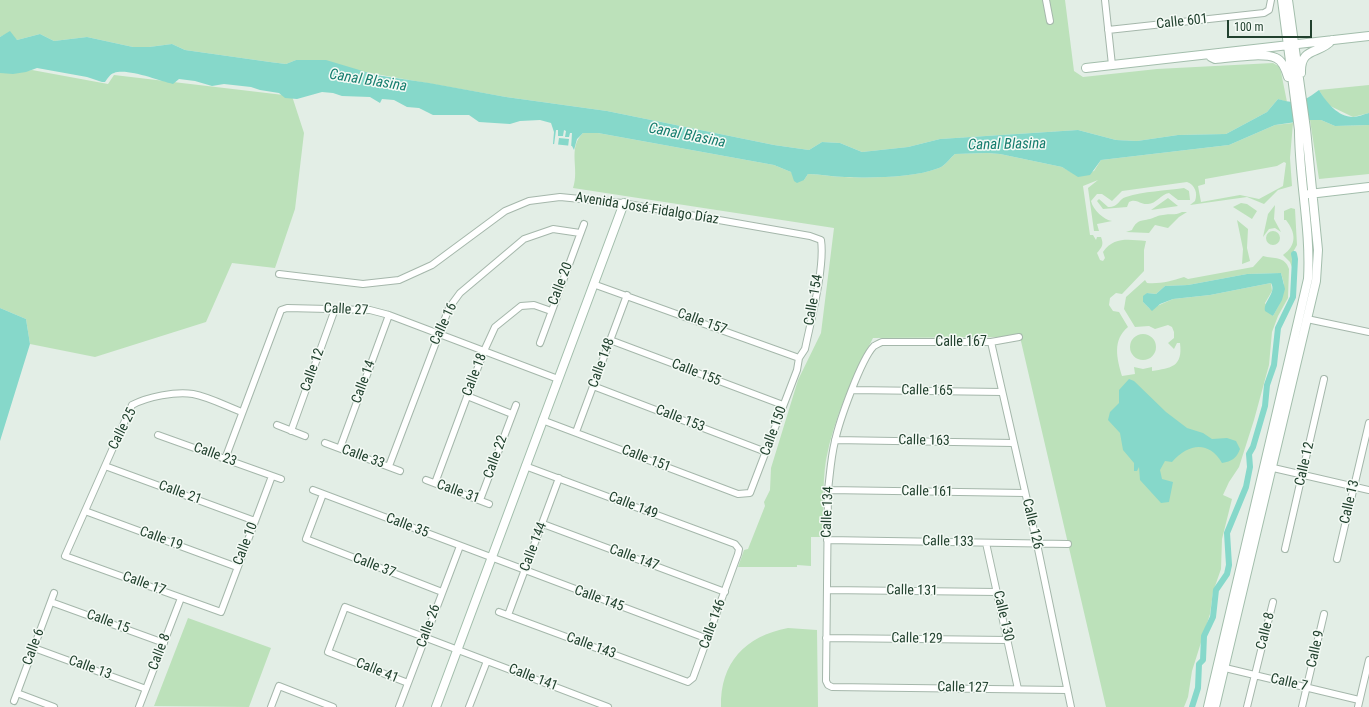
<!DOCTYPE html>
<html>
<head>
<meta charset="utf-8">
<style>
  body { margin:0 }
  #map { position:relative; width:1369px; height:707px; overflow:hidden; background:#e3eee6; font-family:"Roboto Condensed",sans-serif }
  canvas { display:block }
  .scale { position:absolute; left:1227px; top:20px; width:85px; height:18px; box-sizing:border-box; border:2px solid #21412e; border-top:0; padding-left:5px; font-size:12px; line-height:14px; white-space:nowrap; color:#21412e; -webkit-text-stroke:3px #f4faf5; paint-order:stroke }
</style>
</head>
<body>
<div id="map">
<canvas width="1369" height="707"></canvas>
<div class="scale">100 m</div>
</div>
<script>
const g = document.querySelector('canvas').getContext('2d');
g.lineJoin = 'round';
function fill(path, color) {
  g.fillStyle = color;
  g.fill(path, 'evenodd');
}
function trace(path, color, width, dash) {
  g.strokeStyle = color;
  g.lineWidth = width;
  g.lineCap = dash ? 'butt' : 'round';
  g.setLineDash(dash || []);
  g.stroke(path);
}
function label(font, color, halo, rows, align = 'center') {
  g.font = font + ' "Roboto Condensed",sans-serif';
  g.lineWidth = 3;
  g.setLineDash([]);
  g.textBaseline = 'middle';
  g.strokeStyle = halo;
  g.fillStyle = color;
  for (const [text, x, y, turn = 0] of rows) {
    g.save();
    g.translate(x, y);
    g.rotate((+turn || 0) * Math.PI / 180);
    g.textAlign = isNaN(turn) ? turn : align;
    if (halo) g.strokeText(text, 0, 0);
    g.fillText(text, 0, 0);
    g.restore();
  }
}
fill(new Path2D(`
  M0,0h1065l9,71 9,6 74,-8 116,-6 7,4 7,35 -9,-3 -11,13 -41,22 -48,1 -41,6 -21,-1 -38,-10 -138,9 -32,8 -46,5 -22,-9 -18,-1 -13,8 -35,-5 -167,-34 -101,-14 -210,-37 -10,4 -16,-2 -85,-12 -13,-6 -23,3h-16l-46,-10 -33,4 -14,-7 -23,6 -11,-6 -6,3z
  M32,70l76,14 6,-9 178,21 12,37 -9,76 -20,59 -43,-5 -26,59 -111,35 -65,-13 -4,-25 -26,-11v-235h10z
  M1369,85v28l-16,4 -25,-12 -9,-15z
  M1310,120h11l14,6 34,-1v49l-50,5z
  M1293,123l-3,35 2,28 -14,4 -14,14 -17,-7 -57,8 5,-4c3,-8 0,-16 -8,-19l-65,9 -10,10 -10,-7h-5l-6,7c2,9 13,19 21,20l-15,3 2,7h-5l-6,-43 10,-8 -15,6 7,49h3l3,5 1,-3h4c3,8 1,10 -4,16l3,7 3,1 2,-3 -2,-6c11,-16 27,-12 43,-11l-2,9v21l-22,23 -6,-1 -6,5 -1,7 4,6 6,1 9,15c-16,13 -11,32 -6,49l13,-2 -1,-7 9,2 9,-2v4c19,-3 31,-4 28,-28h-3l-3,6 -6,-6 6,-5v-6l-2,-5 -4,-2 -13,4 -6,-3 -14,1 -11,-18 2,-12 19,-17 2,3c14,1 24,-2 37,-6l4,2 65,-12 10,-11c11,3 22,0 26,13l-1,29 -10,18 -6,16 -3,33 -15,55 -15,47 -10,15 -6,13 9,4 -10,40 -1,30 -8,23 -3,22 -18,57 -4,26 -4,10h-78l-86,-370 -147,1c-20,39 -39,79 -47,122 -4,25 -2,51 -3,77h-12v29l-14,-1v2h-59l6,-17 4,-1 17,-43 -1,-4 6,-12 1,-22 27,-88 23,-47 13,-105 -261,-40c7,-19 -6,-40 10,-55h15l176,32 17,7 13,8 4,-6c12,0 24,3 36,3 28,1 69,1 95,-9 6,-2 11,-10 16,-14l32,-1 13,1 62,13 16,9 16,-5 7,-11 128,-15 46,-20zM1284,162l2,1 -3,23 -24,13 -19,-4 -39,7 -3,-16 7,-2v-5l72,-13zM1281,273l3,11 -5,21 -6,11 -8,-13 7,-12 -1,-8 -61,12 -37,4 -23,10 -7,-7 4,-9 9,1 9,-8 23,-1 59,-11z
  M1184,188l5,3 1,9h-12l-9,-7c-8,1 -13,11 -21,11 -8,1 -11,-6 -19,-2l-2,5 -24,2 -6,-8 2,-2 9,8c12,0 10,-8 18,-10 18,-6 39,-6 58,-9z
  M1168,198l10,8 -27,4z
  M1241,203l6,1 10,7 -5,8 -19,-12z
  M1275,205l-1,14 7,13 -6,-4 -6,1 -6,8 5,-23z
  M1291,208l4,1 2,36 -5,9 2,7 -1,9 -3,-8 -7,-7c14,-10 13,-22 3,-35h-2v-9z
  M1182,212h5l-8,5 -11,11 -13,-3 -6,8 -23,-1 6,-2c5,-10 8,-9 18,-11 4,-1 8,-4 13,-4 7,-2 11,1 19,-3z
  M1237,220l11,9 -1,19 3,13 -8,3 1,-15z
  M1266 238a7 7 0 1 1 14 0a7 7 0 1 1-14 0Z
  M1130 347a13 13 0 1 1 26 0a13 13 0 1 1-26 0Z
  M188,618l83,30 -22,59 -95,-1z
  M788,628l29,2 1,77h-97c-1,-44 24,-71 67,-79z`), '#bce1ba');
fill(new Path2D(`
  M10,31l7,9 23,-6 14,7 33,-4 46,10h16l23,-3 13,6 85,12 16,2 10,-4h30l50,15 53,8 77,14 101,14 167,34 35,5 13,-8 18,1 22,9 46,-5 32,-8 138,-9 38,10 21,1 41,-6 48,-1 41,-22 11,-13c19,6 25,3 41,-9 7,12 19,27 34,27 5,0 11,-3 16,-4v12l-34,1 -14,-6h-11l-35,5 -46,20 -128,15 -11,15 -12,2 -16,-10 -62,-13 -13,-1 -32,1c-5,4 -10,12 -16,14 -25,10 -68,10 -94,9 -13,0 -24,-3 -37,-3l-4,6 -7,3 -3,-2 -3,-9 -17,-7 -176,-32h-15l-6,6 -3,11 -2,-4 -19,-2 1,-12 -3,-9 -11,-3 -20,1 -10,3 -31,-2 -10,-7h-36l-14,-7 -12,-1 -13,-7 -12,-1 -2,4 -10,-6 -28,-1 -9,-3 -11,-1 -25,7 -12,-1 -6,-5 -19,-3 -9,-3 -27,-3 -12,2 -17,-5 -16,-2 -6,5c-14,-3 -45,-16 -59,-11 -4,1 -6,5 -9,9h-3l-15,-5 -50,-9 -11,4 -13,2 -13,-1v-36z
  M1281,273l4,16 -3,11 -9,16 -8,-5c-2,-10 12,-18 6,-28l-61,12 -37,4 -13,5 -8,7 -9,-9v-6l4,-3 9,1 9,-8 23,-1 59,-11z
  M0,308l26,11 4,25 -30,97z
  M1129,379l5,2 32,31 21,16 16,5 9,6 15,-1 9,3 4,8c-4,10 -8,12 -18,14 -13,-22 -33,-20 -50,-1l-7,-1 -5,9 2,9 11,3 -4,20 -8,1 -21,-23 -1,-13 -2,4h-3v-8l-11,-13 -3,-17 -12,-13 2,-8 9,-9v-13z`), '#86d8ca');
fill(new Path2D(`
  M556,130h2v6h5l1,-6 2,1 -1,6h4l1,-4h2l-1,16 -3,-2 1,-8 -10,-1 -1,7h-4z`), '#e3eee6');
trace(new Path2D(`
  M1192,707l6,-19 1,-24 4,-4 1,-24 9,-19 3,-27 11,-16 2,-9 -2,-32 19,-46 4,-20 -1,-13 4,-7 12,-41 2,-21 7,-20 4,-37 15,-31 2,-38 -1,-5`), '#86d8ca', 6);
const street = new Path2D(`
  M1046,0l4,21
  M1105,0l7,65
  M1108,30l156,-17 5,-3 2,-10
  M279,274l84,10 36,-4 33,-15 73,-54 24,-10 31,-4 62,6 188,33 11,4c4,27 -10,80 -16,109l-6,9 -2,12 -47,123 -12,1 -196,-74
  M593,284l206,74
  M1307,319l62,13
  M1019,337l-28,5h-109c-3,1 -6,3 -8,4 -13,13 -35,76 -39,95 -4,16 -5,33 -7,49l-2,191 2,4 4,2 235,3
  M610,340l173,65
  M991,342l46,202 34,163
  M540,343l44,-119
  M593,386l173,66
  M852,390l150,2
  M467,396l45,18
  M242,412c-16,-6 -33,-15 -49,-18 -17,-3 -46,3 -61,11l-67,151 156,56 51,-136
  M277,425l28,11
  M291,431l44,-122
  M576,432l51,-137
  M158,435l123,44
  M835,440l178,3
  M325,443l75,28
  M340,448l49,-133
  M225,459l56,-149 6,-2 83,2 19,5 169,64
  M105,466l150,55
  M389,466l60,-158 11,-15 64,-54 29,-10 27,4
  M1269,467l100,23
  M426,480l63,24
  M435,483l49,-132 11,-24 26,-21 13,-1 17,6
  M313,490l395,149
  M828,490l197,3
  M323,494l-17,45 136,53
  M480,500l36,-95
  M85,511l152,56
  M543,524l182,68
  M827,540l241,4
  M986,543l32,146
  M1285,549l39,-170
  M1337,559l32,-136
  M827,590l170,2
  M51,602l113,41
  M499,612l189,70 5,-4 45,-124 1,-5 -4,-5 -210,-78
  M508,615l51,-137
  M826,638l182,2
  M34,648l112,41
  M1221,667l138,33
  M408,683l-80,-31 17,-45 263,100
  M17,693l37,14
  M14,701l40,-108
  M139,707l42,-109
  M271,707l8,-21 54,21
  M399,707l61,-161
  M469,707l18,-46
  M1247,707l26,-105
  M1302,707l22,-93
  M1358,707l11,-47`);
const secondary = new Path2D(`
  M1211,57l4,2c16,-1 47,-7 61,-1 7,3 10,12 12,19
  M1086,68l283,-32
  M1301,73c-1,-27 19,-18 31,-33
  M1309,194l60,-7
  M436,707l188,-504
  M1208,707l100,-428c3,-50 -9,-99 -9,-149l-17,-130
  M1215,707l92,-388 9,-38 2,-31 -12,-121 -18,-129`);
trace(street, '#a5b7ab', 8);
trace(secondary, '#a3beac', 10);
trace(street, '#fff', 6);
trace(secondary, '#fff', 8);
label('14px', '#21412e', '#f4faf5', [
  ["Calle 601",1182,22,-6],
  ["Avenida José Fidalgo Díaz",647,209,9],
  ["Calle 20",561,284,-69],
  ["Calle 154",814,300,-80],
  ["Calle 27",346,310,3],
  ["Calle 157",702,322,20],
  ["Calle 16",444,324,-65],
  ["Calle 167",961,342],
  ["Calle 148",602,363,-70],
  ["Calle 12",313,370,-70],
  ["Calle 155",696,373,21],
  ["Calle 18",475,375,-69],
  ["Calle 14",364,382,-70],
  ["Calle 165",927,391,1],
  ["Calle 153",680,419,21],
  ["Calle 25",123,429,-63],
  ["Calle 150",774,431,-70],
  ["Calle 163",924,441,1],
  ["Calle 23",215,455,20],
  ["Calle 33",363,457,20],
  ["Calle 22",496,457,-70],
  ["Calle 151",646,459,21],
  ["Calle 12",1305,464,-77],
  ["Calle 31",458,492,20],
  ["Calle 161",927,492,1],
  ["Calle 21",180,493,20],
  ["Calle 13",1350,502,-77],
  ["Calle 149",633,506,21],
  ["Calle 134",828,512,-88],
  ["Calle 126",1032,524,77],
  ["Calle 35",407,526,21],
  ["Calle 19",161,539,20],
  ["Calle 133",948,542,1],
  ["Calle 10",246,544,-69],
  ["Calle 144",534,547,-69],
  ["Calle 147",634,558,20],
  ["Calle 37",374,566,21],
  ["Calle 17",144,584,20],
  ["Calle 131",912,591,1],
  ["Calle 145",599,599,20],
  ["Calle 130",1003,616,77],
  ["Calle 15",108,622,20],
  ["Calle 146",713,624,-70],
  ["Calle 26",429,626,-70],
  ["Calle 8",1266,631,-76],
  ["Calle 129",917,639,1],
  ["Calle 143",591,646,20],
  ["Calle 6",34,647,-70],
  ["Calle 9",1316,649,-77],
  ["Calle 8",160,652,-69],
  ["Calle 13",90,668,20],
  ["Calle 41",377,671,22],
  ["Calle 141",533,678,21],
  ["Calle 7",1289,683,13],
  ["Calle 127",963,688,1]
]);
label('italic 15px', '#157d6e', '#f4faf5', [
  ["Canal Blasina",368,81,9],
  ["Canal Blasina",687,136,11],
  ["Canal Blasina",1007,145,-1]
]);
</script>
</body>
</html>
